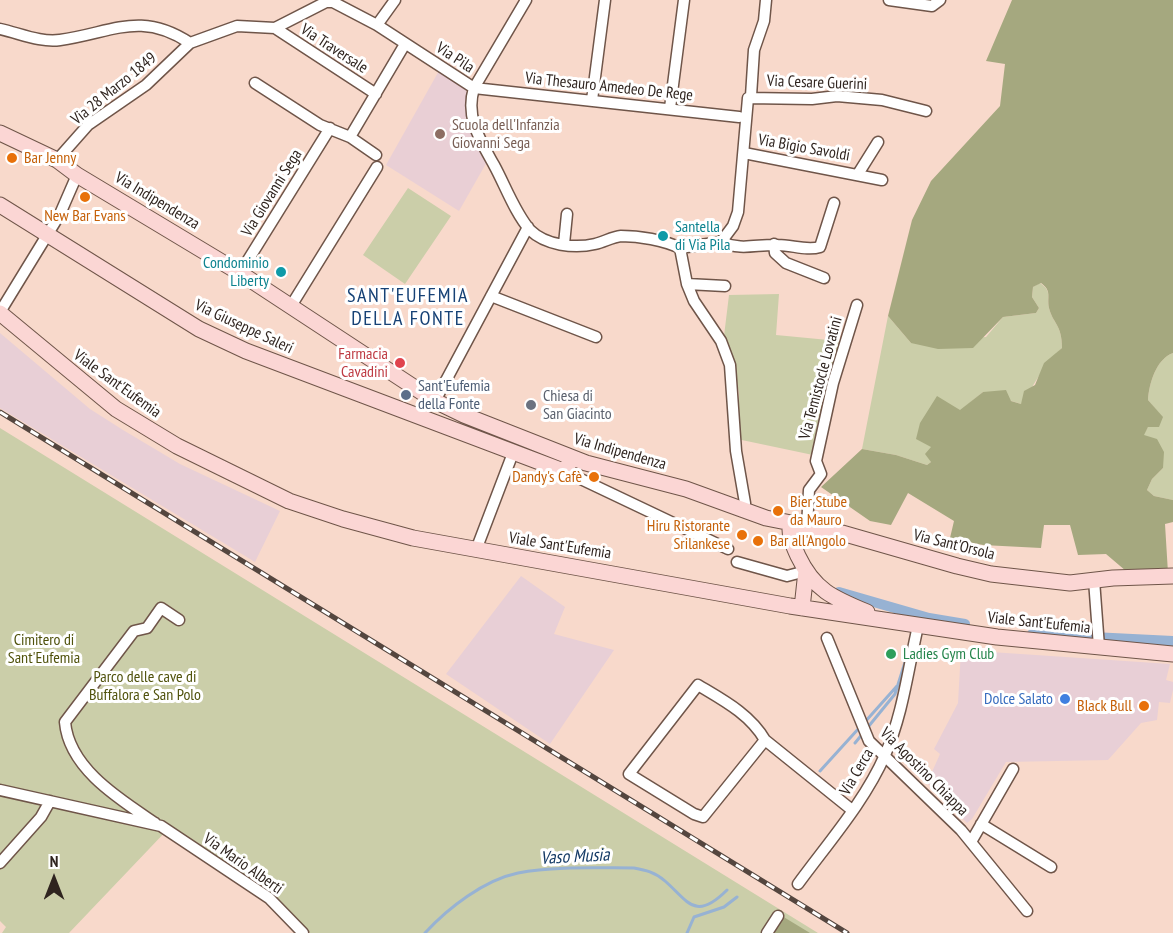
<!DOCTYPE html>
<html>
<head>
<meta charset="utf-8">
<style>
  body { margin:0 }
  #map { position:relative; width:1173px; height:933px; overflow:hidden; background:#f8d9cb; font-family:"PT Sans Narrow",sans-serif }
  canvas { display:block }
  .north { position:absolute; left:24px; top:849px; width:60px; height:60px; -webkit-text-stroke:4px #fff; paint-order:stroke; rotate:0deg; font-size:16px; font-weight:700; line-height:24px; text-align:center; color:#2f241f }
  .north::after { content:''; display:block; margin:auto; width:21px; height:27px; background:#2f241f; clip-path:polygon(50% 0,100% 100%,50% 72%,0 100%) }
</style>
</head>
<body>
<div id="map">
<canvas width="1173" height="933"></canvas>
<div class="north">N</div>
</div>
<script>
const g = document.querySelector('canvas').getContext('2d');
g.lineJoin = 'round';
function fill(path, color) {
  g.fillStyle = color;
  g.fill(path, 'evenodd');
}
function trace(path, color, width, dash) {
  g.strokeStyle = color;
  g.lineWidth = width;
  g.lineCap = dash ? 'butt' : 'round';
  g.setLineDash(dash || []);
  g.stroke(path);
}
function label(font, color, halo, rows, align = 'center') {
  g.font = font + ' "PT Sans Narrow",sans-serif';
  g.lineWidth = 6;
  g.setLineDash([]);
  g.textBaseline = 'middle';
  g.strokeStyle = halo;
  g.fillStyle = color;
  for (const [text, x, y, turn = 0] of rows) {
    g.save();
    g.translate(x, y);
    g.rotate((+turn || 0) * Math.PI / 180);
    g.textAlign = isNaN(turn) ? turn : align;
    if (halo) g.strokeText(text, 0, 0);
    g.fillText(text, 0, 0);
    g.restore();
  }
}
fill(new Path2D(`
  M0,333l90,76 33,21 57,34 100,47 -25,51 -255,-154z
  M521,576l44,31 -11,27 60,16 -64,94 -104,-70z
  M961,650l209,14 -4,16 7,2v8l-3,13 -11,-1 -2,18 -16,3 -33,37 -102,2 -34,57 -5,4 -40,-40 13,-29 -6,-5 24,-46z`), '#e8cfd6');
fill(new Path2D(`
  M440,69l25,18 23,73 -29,51 -73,-46z`), '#e9cfd5');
fill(new Path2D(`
  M408,188l43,28 -46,68 -42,-29z
  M1040,283c12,8 7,13 9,25 4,16 13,16 13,40 -21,19 -25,34 -41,56l-38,-12c-16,13 -58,47 -52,70l-4,3 -31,-10 -34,-6 26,-133 23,27 75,-6 17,-20 33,-4 3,-5 -7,-11 1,-10z
  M779,294l-3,41 63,6 -26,114 -76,-16 2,-46 -7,-36 -8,-21 5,-41z
  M1173,353v147l-19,-4 -7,-6 5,-11 11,-11 -20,-33 5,-8 14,-10 -14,-17c1,-16 8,-41 25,-47z
  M0,428l818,505h-508l-38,-38 -103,-67 -100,105h-67l4,-6 -6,-6z`), '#cbcea9');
fill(new Path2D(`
  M1012,0h161v353c-17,6 -24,31 -25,47l15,17 -4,10h-11l-4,8 13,4 7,13 -1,16 -11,11 -5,11 7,6 19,4v22l-8,2 3,49 -42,-2 -20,-17 -28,1 -8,-30h-26l-3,23 -58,-3 -33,-7 4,-17 -46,-28 -17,32 -21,-4 -49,-34 41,-38 34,6 31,10 4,-3 -6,-8 6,-7 -15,-8 4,-16 17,-27 23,14 23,-18 23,-2 5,11 10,3 3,-13 11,-6 9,-22 18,-15c0,-24 -9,-24 -13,-40 -2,-12 3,-17 -8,-25l-8,4 -1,10 7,11 -3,5 -33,4 -30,31 -35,1 -27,-6 -23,-27 24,-96 19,-39 69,-75 5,-42 -19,-3z
  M782,916l28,17h-38z`), '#a5a87f');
trace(new Path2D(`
  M864,723l33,-37
  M855,743l40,-49 12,-38
  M820,771l40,-44
  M425,933c23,-25 59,-53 93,-60 34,-7 80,-5 116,-5 11,2 21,4 31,13 23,20 30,41 62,9
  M687,933l7,-16 30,-10 13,-10`), '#97b2d3', 3);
trace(new Path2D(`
  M839,592l90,26 36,6
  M1032,634l141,7`), '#97b2d3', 10);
const street = new Path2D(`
  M526,0l-52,88 265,29
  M889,0l43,6 8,-6
  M377,25l18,-25
  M275,28l101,66
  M0,29c19,4 41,14 60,11 52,-7 80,-30 130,3
  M255,83l65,42 30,12 26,18
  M751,96l3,-46 10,-29 2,-21
  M592,100l13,-100
  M670,108l14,-108
  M350,137l55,-93
  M744,153l138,27
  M57,160l31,-35 58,-40 44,-42 47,-17 38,2 51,-26h7l44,23 97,63c-9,29 6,52 20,77 11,20 21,48 36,65 15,15 44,19 65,14 9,-2 17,-7 26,-8 18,0 43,4 59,12
  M858,174l20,-32
  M721,242c21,9 36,2 57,3 14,0 29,6 42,2l14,-44
  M564,244l3,-30
  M774,244l1,9 11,10 38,15
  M680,248l41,-6 12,-16 5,-14 10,-114 64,1 25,-3 45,4 44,11
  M680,248l7,36 7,17 27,40 9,24 6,86 9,52 -1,7
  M240,273l90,-145
  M687,284l38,2
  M491,296l105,41
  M291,306l86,-139
  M0,312l60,-98 17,-39
  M435,401l93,-174
  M566,472l162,77
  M807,527l2,-37 12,-16 -5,-13 17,-78 24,-78
  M476,550l37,-97
  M737,562l50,14 19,-5
  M1094,580l5,67
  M827,638l42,103 92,89 66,81
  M765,740l-62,77 -9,-3 -65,-40 69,-89c25,15 52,29 67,55l87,70
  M0,790l161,36 108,72 34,35
  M155,823c-34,-23 -86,-54 -90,-101l69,-91 13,-3 14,-20 18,12
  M981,824l70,43
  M971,842l42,-73
  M0,863l41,-46 9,-16
  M798,884c30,-41 67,-83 87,-129 18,-41 23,-86 33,-129
  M767,933l11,-17`);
const secondary = new Path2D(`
  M0,133l57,27 20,15 163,98 195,128 29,14 122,48 100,26 80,29 76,15 115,33 34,8 79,9 43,-5 60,-2
  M0,205l199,124 47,22 320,121 5,-15
  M0,313l116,96 61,37 112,55 54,18 70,19 377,68 207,31 176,17
  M790,524c-1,12 3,21 8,32 16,34 35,42 69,56
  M802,608l4,-37`);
trace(street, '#6f5549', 13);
trace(secondary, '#6f5549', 17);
trace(street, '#fff', 10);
trace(secondary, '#fbd6d4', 15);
const rail = new Path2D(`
  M0,412l847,521`);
trace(rail, '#54463f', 5);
trace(rail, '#fff', 3, [9]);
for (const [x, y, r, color] of [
  [440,134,6,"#8d6e63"],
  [12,158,6,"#e8710a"],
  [85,197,6,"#e8710a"],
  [663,236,6,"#0f9aa8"],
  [281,272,6,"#0f9aa8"],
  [400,363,6,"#e0444e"],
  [406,395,6,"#5c6f8a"],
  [531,405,6,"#6b7280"],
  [594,477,6,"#e8710a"],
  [778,511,6,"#e8710a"],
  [742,535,6,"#e8710a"],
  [758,541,6,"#e8710a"],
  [891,654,6,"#2e9e5b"],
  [1065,699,6,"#3f7fe0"],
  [1144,706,6,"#e8710a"]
]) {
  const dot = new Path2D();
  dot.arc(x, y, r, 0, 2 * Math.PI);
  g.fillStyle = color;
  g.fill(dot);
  trace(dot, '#fff', 2);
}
label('16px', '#2f241f', '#fff', [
  ["Via Traversale",334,49,33],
  ["Via Pila",455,58,33],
  ["Via Cesare Guerini",817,83,2],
  ["Via Thesauro Amedeo De Rege",609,87,6],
  ["Via 28 Marzo 1849",114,89,-39],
  ["Via Bigio Savoldi",804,148,10],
  ["Via Giovanni Sega",272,193,-58],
  ["Via Indipendenza",157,201,31],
  ["Via Giuseppe Saleri",244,327,25],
  ["Via Temistocle Lovatini",821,378,-75],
  ["Viale Sant'Eufemia",117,384,36],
  ["Via Indipendenza",620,452,16],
  ["Via Sant'Orsola",954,545,14],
  ["Viale Sant'Eufemia",560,546,9],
  ["Viale Sant'Eufemia",1039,623,6],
  ["Via Cerca",857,772,-60],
  ["Via Agostino Chiappa",924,772,45],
  ["Via Mario Alberti",243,864,35]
]);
label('16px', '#785e54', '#fff', [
  ["Scuola dell'Infanzia",452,125],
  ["Giovanni Sega",452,143]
], 'left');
label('16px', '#c56008', '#fff', [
  ["Bar Jenny",24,158],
  ["New Bar Evans",85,216,"center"],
  ["Dandy's Cafè",582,477,"right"],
  ["Bier Stube",790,502],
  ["da Mauro",790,520],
  ["Hiru Ristorante",730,526,"right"],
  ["Srilankese",730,544,"right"],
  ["Bar all'Angolo",770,541],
  ["Black Bull",1132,706,"right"]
], 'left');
label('16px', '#0d838f', '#fff', [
  ["Santella",675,227],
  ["di Via Pila",675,245],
  ["Condominio",269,263,"right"],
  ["Liberty",269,281,"right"]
], 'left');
label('16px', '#be3a42', '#fff', [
  ["Farmacia",388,354],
  ["Cavadini",388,372]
], 'right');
label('16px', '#4e5e75', '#fff', [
  ["Sant'Eufemia",418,386],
  ["della Fonte",418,404]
], 'left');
label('16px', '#5b616d', '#fff', [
  ["Chiesa di",543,396],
  ["San Giacinto",543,414]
], 'left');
label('16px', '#50520c', '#fff', [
  ["Cimitero di",44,640],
  ["Sant'Eufemia",44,658],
  ["Parco delle cave di",145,677],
  ["Buffalora e San Polo",145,695]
]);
label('16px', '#27864d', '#fff', [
  ["Ladies Gym Club",903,654]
], 'left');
label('16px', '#366cbe', '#fff', [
  ["Dolce Salato",1053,699]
], 'right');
label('italic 18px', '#153b66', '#fff', [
  ["Vaso Musia",575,857,-3]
]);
g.letterSpacing = '1.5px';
label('20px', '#164175', '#fff', [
  ["SANT'EUFEMIA",408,296],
  ["DELLA FONTE",408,319]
]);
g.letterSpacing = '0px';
</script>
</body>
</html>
